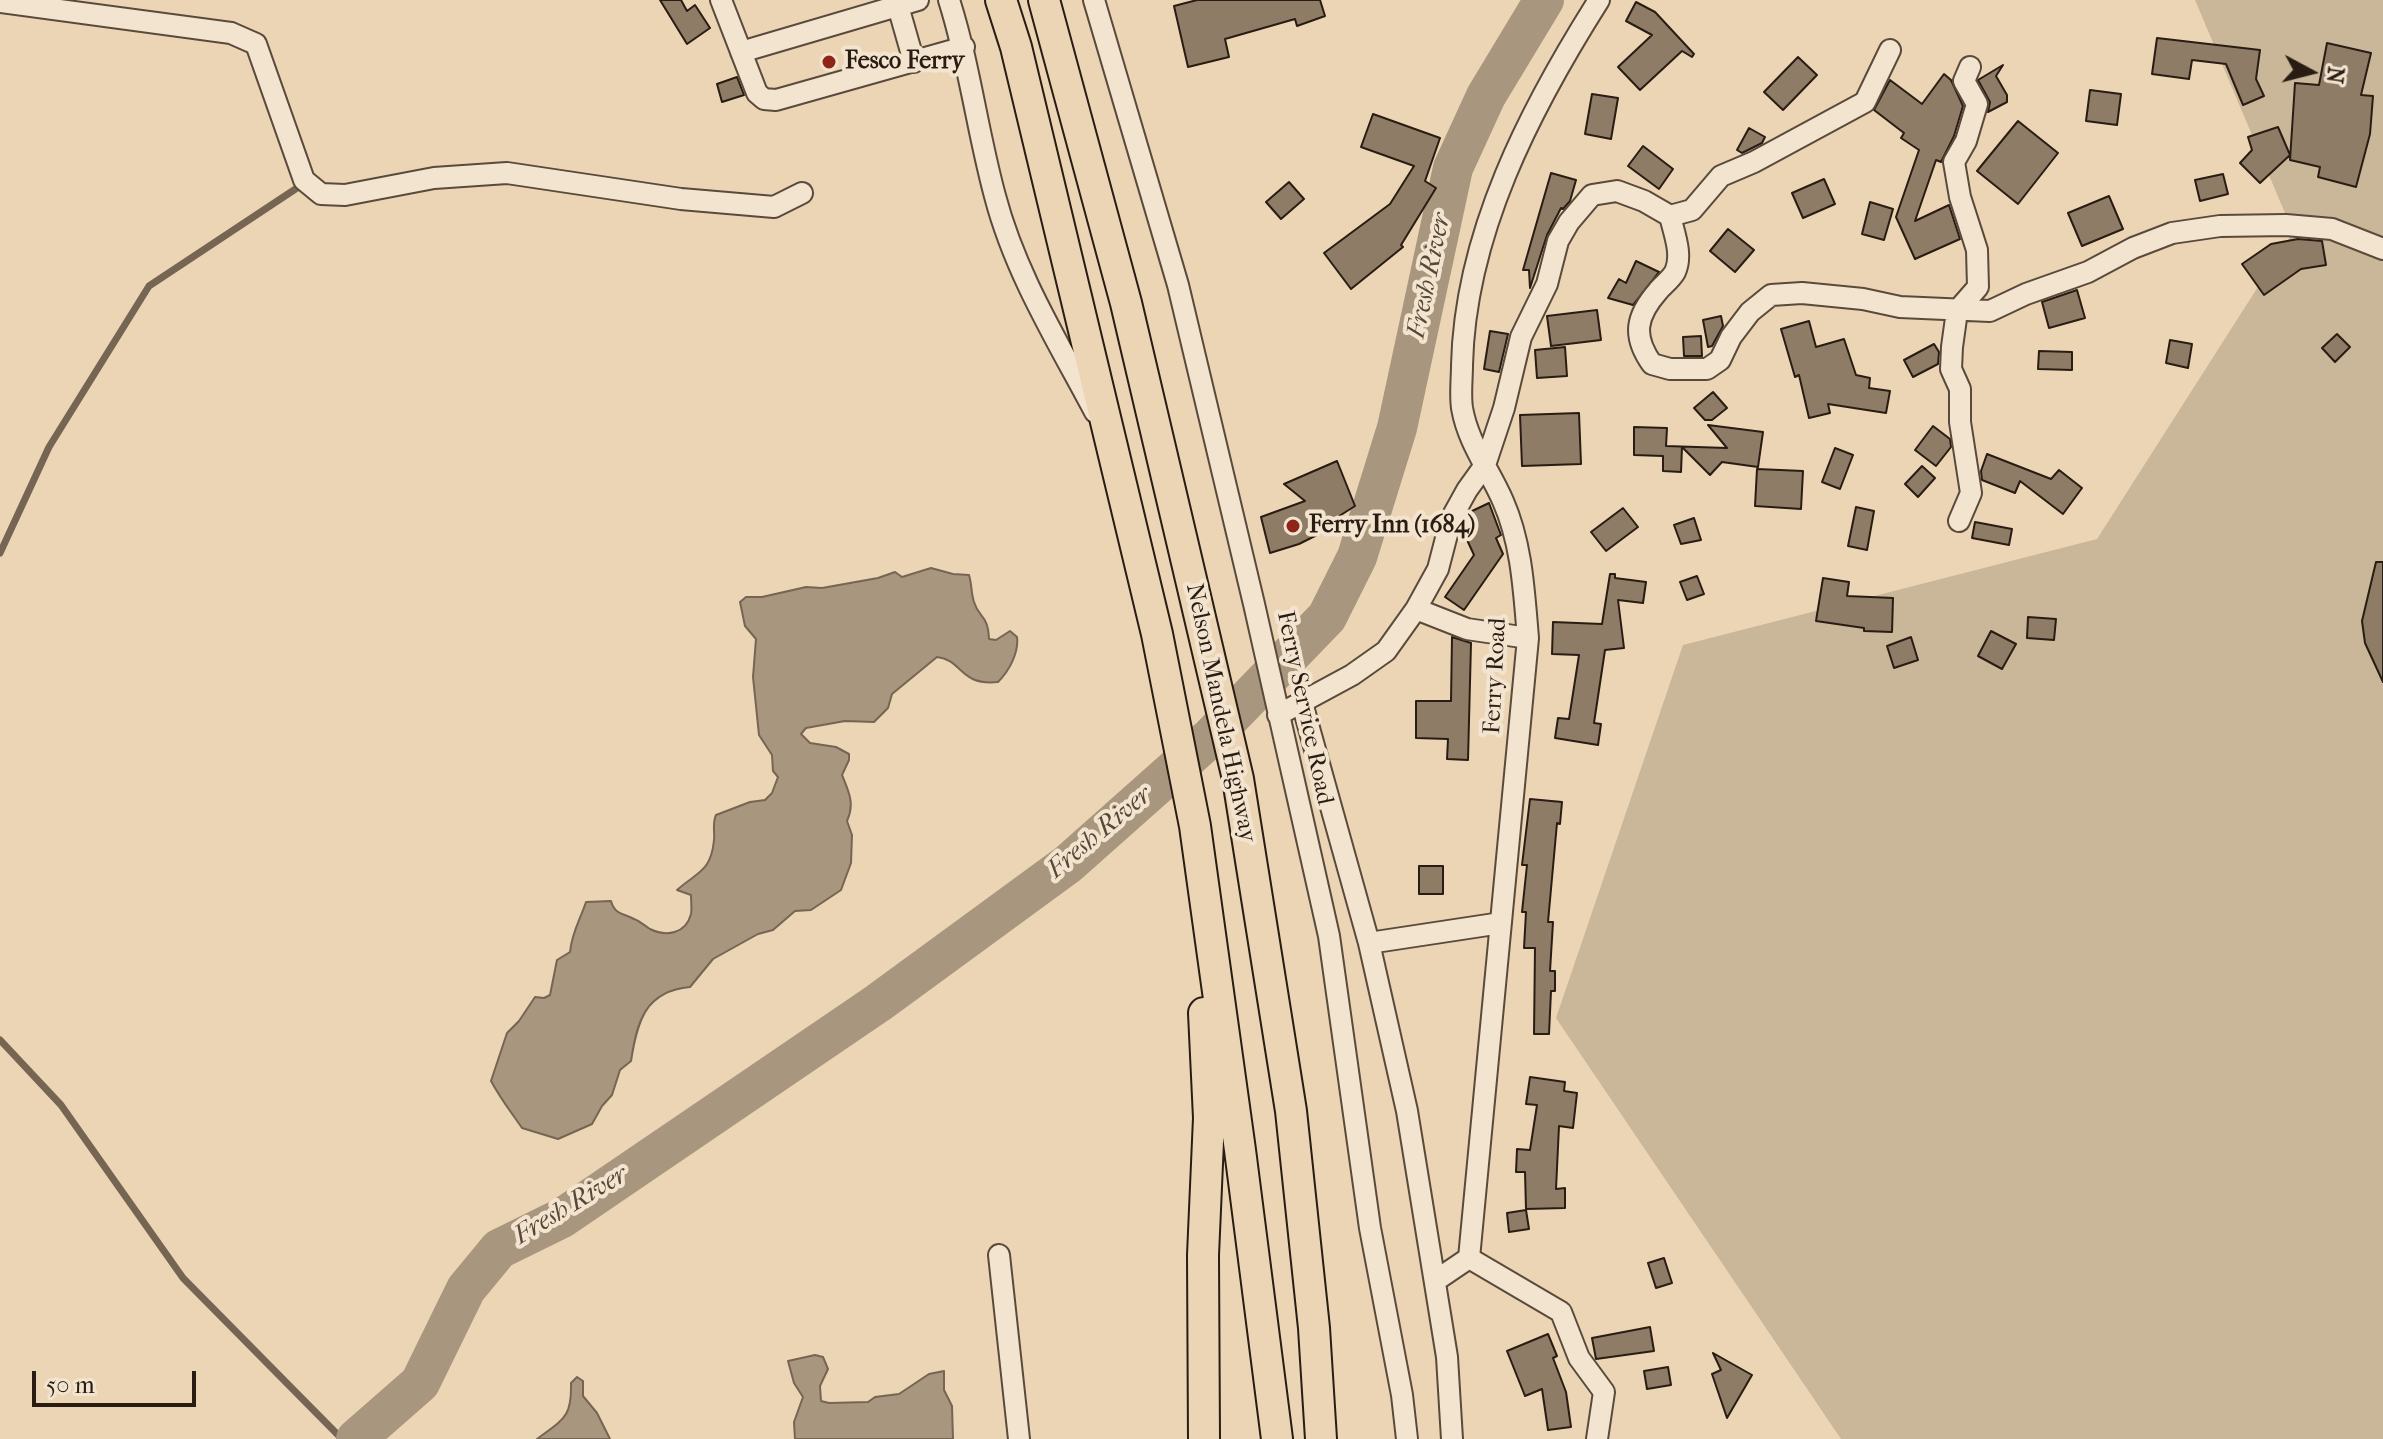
<!DOCTYPE html>
<html>
<head>
<meta charset="utf-8">
<style>
  body { margin:0 }
  #map { position:relative; width:2383px; height:1439px; overflow:hidden; background:#ebd5b5; font-family:"IM FELL French Canon",serif }
  canvas { display:block }
  .north { position:absolute; left:2271px; top:32px; width:80px; height:80px; -webkit-text-stroke:6px #f2e4cf; paint-order:stroke; rotate:97deg; font-size:22px; font-weight:700; line-height:32px; text-align:center; color:#291c13 }
  .north::after { content:''; display:block; margin:auto; width:28px; height:36px; background:#291c13; clip-path:polygon(50% 0,100% 100%,50% 72%,0 100%) }
  .scale { position:absolute; left:32px; top:1371px; width:164px; height:36px; box-sizing:border-box; border:4px solid #291c13; border-top:0; padding-left:10px; font-size:24px; line-height:28px; white-space:nowrap; color:#291c13; -webkit-text-stroke:6px #f2e4cf; paint-order:stroke }
</style>
</head>
<body>
<div id="map">
<canvas width="2383" height="1439"></canvas>
<div class="north">N</div>
<div class="scale">50 m</div>
</div>
<script>
const g = document.querySelector('canvas').getContext('2d');
g.lineJoin = 'round';
function fill(path, color) {
  g.fillStyle = color;
  g.fill(path, 'evenodd');
}
function trace(path, color, width, dash) {
  g.strokeStyle = color;
  g.lineWidth = width;
  g.lineCap = dash ? 'butt' : 'round';
  g.setLineDash(dash || []);
  g.stroke(path);
}
function label(font, color, halo, rows, align = 'center') {
  g.font = font + ' "IM FELL French Canon",serif';
  g.lineWidth = 8;
  g.setLineDash([]);
  g.textBaseline = 'middle';
  g.strokeStyle = halo;
  g.fillStyle = color;
  for (const [text, x, y, turn = 0] of rows) {
    g.save();
    g.translate(x, y);
    g.rotate((+turn || 0) * Math.PI / 180);
    g.textAlign = isNaN(turn) ? turn : align;
    if (halo) g.strokeText(text, 0, 0);
    g.fillText(text, 0, 0);
    g.restore();
  }
}
fill(new Path2D(`
  M2195,0h188v1439h-542l-285,-421 127,-373 414,-106 196,-307z`), '#cab699');
const water = new Path2D(`
  M931,568l22,6 16,1c3,10 2,18 5,27 5,17 14,12 15,37l7,1 14,-9 7,6c2,16 -8,34 -19,45 -39,4 -35,-22 -61,-25l-45,37 -4,14 -14,14 -29,-1 -39,7 -5,6 9,9 26,4 13,7v6l-7,15c7,17 13,29 5,46l5,14 -1,28 -10,27 -30,20 -16,1 -22,19 -15,4 -45,25 -23,28c-45,4 -53,35 -59,74l-11,9 -8,25 -10,11 -10,18 -34,15 -36,-11c-11,-16 -22,-30 -31,-47l16,-48 12,-12 16,-24 9,1 6,-3 7,-35 13,-8c2,-20 10,-32 16,-50l25,-1c4,14 12,12 23,18 6,2 11,7 16,10 16,8 36,5 41,-15 1,-6 0,-12 0,-19l-14,-5c20,-18 34,-18 37,-50 1,-9 -2,-16 2,-25l34,-13 15,-2 7,-7 6,-16 -5,-6 -1,-16 -13,-20 -6,-58 3,-38 -11,-13 -5,-24 6,-5h16l44,-10 16,1 56,-10 17,-6 7,5z
  M815,1355l8,2 5,12 -8,17 1,15 8,2 39,-1 7,-5 24,-3 30,-20 15,-3v19l8,16 1,33h-158l-1,-17 9,-25 -9,-14 -6,-22z
  M577,1377l6,4v15l14,17 13,26h-73c27,-20 35,-22 34,-56z`);
fill(water, '#a9967e');
trace(water, '#766553', 2);
trace(new Path2D(`
  M0,553l49,-106 100,-161 151,-100
  M0,1040l61,65 122,173 159,161`), '#766553', 7);
trace(new Path2D(`
  M356,1439l64,-56 46,-94 33,-40 63,-31 316,-215 190,-139 143,-127 116,-120 30,-60 40,-129 56,-260 33,-72 58,-96`), '#a9967e', 40);
const building = new Path2D(`
  M660,0h21l6,11 8,-6 15,23 -23,16z
  M1197,0h123l5,16 -28,10 -2,-7 -70,20 4,18 -41,10 -14,-61z
  M1636,2l19,10 39,42 -2,3 -10,-6 -42,39 -22,-23 34,-32 -26,-14z
  M2157,38l103,12 -4,29 8,17 -21,9 -17,-41 -34,-4 -3,19 -37,-5z
  M2327,43l44,10 -10,42 12,1 -3,38 -14,53 -38,-10 2,-10 -30,-7 5,-77 24,2z
  M1798,57l19,18 -34,35 -19,-18z
  M2003,65l-7,11 11,19v7l-19,10 2,-10 -12,-22z
  M1944,74l7,6 12,26 -9,30 -13,26 -5,-2 -21,61 34,-16 11,34 -45,20 -19,-42 23,-67 -18,-12 3,-5 -30,-23 16,-30 32,24z
  M737,77l7,18 -22,7 -5,-18z
  M2090,90l31,4 -4,31 -31,-4z
  M1592,94l26,4 -7,41 -26,-5z
  M1373,114l67,24 -15,43 11,7 -35,57 2,2 -52,42 -27,-36 66,-49 24,-38 -53,-19z
  M2018,121l40,32 -40,51 -41,-33z
  M2278,127l12,28 -30,28 -20,-20 12,-13 -4,-13z
  M1749,128l16,9 -3,6 -20,10 -5,-3z
  M1643,146l30,23 -14,20 -31,-23z
  M1551,173l25,7 -6,21 -7,8 -2,-1 -14,27 -17,53 -1,-18h-6z
  M2223,174l5,20 -28,7 -5,-21z
  M1824,179l11,25 -32,14 -11,-25z
  M1289,182l15,17 -23,20 -15,-17z
  M2109,196l14,33 -41,17 -14,-33z
  M1870,202l23,7 -9,31 -22,-6z
  M1728,229l26,21 -19,22 -25,-21z
  M2298,239l24,2 4,24 -25,4 -37,26 -22,-31 29,-20z
  M1636,261l23,11 -26,33 -25,-7 11,-19 7,4z
  M2077,290l8,28 -36,10 -7,-26z
  M1597,310l4,30 -50,6 -4,-30z
  M1721,316l2,10 -11,20 -4,1 -5,-27z
  M1809,321l7,26 28,-8 12,36 14,3 -1,10 21,3 -4,22 -58,-9 2,9 -21,5 -10,-43 -4,2 -14,-48z
  M1490,331l18,3 -9,38 -15,-3z
  M2337,334l13,13 -15,15 -13,-14z
  M1701,336l1,20h-18l-1,-19z
  M2170,340l22,4 -4,24 -22,-5z
  M1934,344l5,8 -1,12 -25,13 -9,-17z
  M1565,347l2,29 -30,2 -2,-28z
  M2039,351l33,1v18l-34,-1z
  M1713,392l14,16 -15,12h-7l-11,-12z
  M1579,413l2,51 -59,2 -2,-51z
  M1708,425l55,7 -5,35 -36,-5 -12,13 -28,-28 -1,25 -18,-1v-15l-29,-1v-28l33,1 -1,18 61,2z
  M1933,426l17,13 1,8 -15,19 -21,-16z
  M1835,448l18,7 -13,34 -18,-7z
  M1987,454l64,25 8,-9 23,18 -19,26 -43,-33 -5,12 -33,-13 -1,-9z
  M1337,461l18,45 -36,23 2,4 -22,11 -29,9 -9,-36 44,-16 -21,-17z
  M1922,466l13,12 -17,19 -13,-13z
  M1757,469l46,2 -2,38 -46,-3z
  M1489,503l12,32 -5,3 7,16 -39,56 -19,-13 29,-42 -12,-26 1,-5 7,-12z
  M1856,507l18,4 -7,39 -19,-4z
  M1623,508l15,19 -32,24 -15,-19z
  M1694,518l7,22 -20,4 -7,-19z
  M1975,522l37,7 -3,16 -37,-7z
  M2376,562h7v120l-18,-39 -3,-22z
  M1610,574h5v4l31,4 -3,21 -25,-3 6,48 -19,2 -11,73 7,1 -3,21 -43,-7 3,-20 11,1 10,-64 -27,-1 1,-32 49,2z
  M1697,576l7,18 -17,6 -7,-18z
  M1823,578l26,4 -2,14 46,2 -1,34 -28,-1v-3l-48,-7z
  M2028,617l28,2 -2,21 -27,-2z
  M1991,631l25,13 -14,25 -24,-13z
  M1452,637l19,6 -3,117 -21,-1 1,-20 -32,-1v-37h35z
  M1911,637l7,23 -24,8 -7,-22z
  M1530,799l32,3 -2,22 -3,-1 -9,99h5l-3,49h5v20h-4l-2,43h-15l1,-86h-11l2,-36h-4l5,-47h-5z
  M1419,866h24v28h-24z
  M1530,1077l35,5 -1,9 13,2 -4,35 -14,-2 -3,63 9,-1v20l-39,1 -1,-37h-9l1,-23 13,1 7,-45 -11,-1z
  M1526,1210l3,19 -20,3 -2,-19z
  M1664,1258l8,25 -16,5 -8,-25z
  M1650,1327l4,24 -58,8 -4,-21z
  M1548,1334l9,22 -4,2 13,34 5,35 -23,3 -6,-41 -17,7 -18,-45z
  M1713,1353l39,22 -25,43 -15,-44 9,-4z
  M1668,1367l3,18 -24,4 -3,-18z`);
fill(building, '#8e7c67');
trace(building, '#291c13', 2);
const minor = new Path2D(`
  M721,0l36,93 7,6 12,1 188,-53
  M949,0c21,66 28,130 46,196 20,77 63,146 100,216
  M1094,0l84,285 76,319 75,332 41,292 32,167 5,44
  M0,2l231,31 25,11 48,136 17,14 24,1 89,-17 73,-5 174,26 93,8 28,-14
  M898,6l16,56
  M741,52l177,-52
  M1670,216l22,-6 29,-34 33,-14 111,-60 25,-52
  M1959,521l12,-28 -11,-71v-33l-9,-20 1,-22 5,-36 21,-24 -1,-37 -17,-53 -6,-35 12,-21 11,-37 -13,-23 6,-14
  M1416,609l51,20 61,9
  M1302,703l67,240 38,168 40,246 5,82
  M1278,715l74,-40 34,-24 30,-42 22,-40 13,-50 16,-29 18,-25 19,-57 17,-71 26,-53 11,-43 11,-19 23,-27 25,-4 27,10 26,15c4,17 13,39 5,56 -4,7 -12,13 -17,19 -22,25 -26,45 -6,73l18,5h37l13,-9 11,-23 19,-25 21,-17 31,-2 61,6 37,8 90,4 36,-17 62,-22 45,-24 39,-15 48,-7 66,-1 46,4 51,20
  M1369,943l132,-20
  M999,1255l20,184
  M1469,1258l92,54 18,46 25,34 -7,47
  M1435,1281l34,-23 59,-620c-4,-46 -6,-94 -25,-137 -14,-32 -35,-58 -41,-93 -2,-14 0,-29 0,-43 3,-131 68,-256 137,-365`);
const highway = new Path2D(`
  M1001,0l15,47 141,587 38,192 45,324 37,289
  M1044,0l82,303 112,476 53,332 23,217 7,111
  M1204,1013l5,105 -6,137 1,184`);
trace(minor, '#5a4a3c', 24);
trace(highway, '#291c13', 34);
trace(minor, '#f2e4cf', 20);
trace(highway, '#ebd5b5', 30);
for (const [x, y, r, color] of [
  [829,62,8,"#8f2418"],
  [1293,526,8,"#8f2418"]
]) {
  const dot = new Path2D();
  dot.arc(x, y, r, 0, 2 * Math.PI);
  g.fillStyle = color;
  g.fill(dot);
  trace(dot, '#f2e4cf', 3);
}
label('bold 24px', '#291c13', '#f2e4cf', [
  ["Fesco Ferry",845,62],
  ["Ferry Inn (1684)",1309,526]
], 'left');
label('24px', '#291c13', '#f2e4cf', [
  ["Ferry Road",1496,676,-87],
  ["Ferry Service Road",1304,708,78],
  ["Nelson Mandela Highway",1220,713,78]
]);
label('italic 26px', '#564738', '#f2e4cf', [
  ["Fresh River",1430,276,-78],
  ["Fresh River",1100,833,-40],
  ["Fresh River",571,1206,-31]
]);
</script>
</body>
</html>
